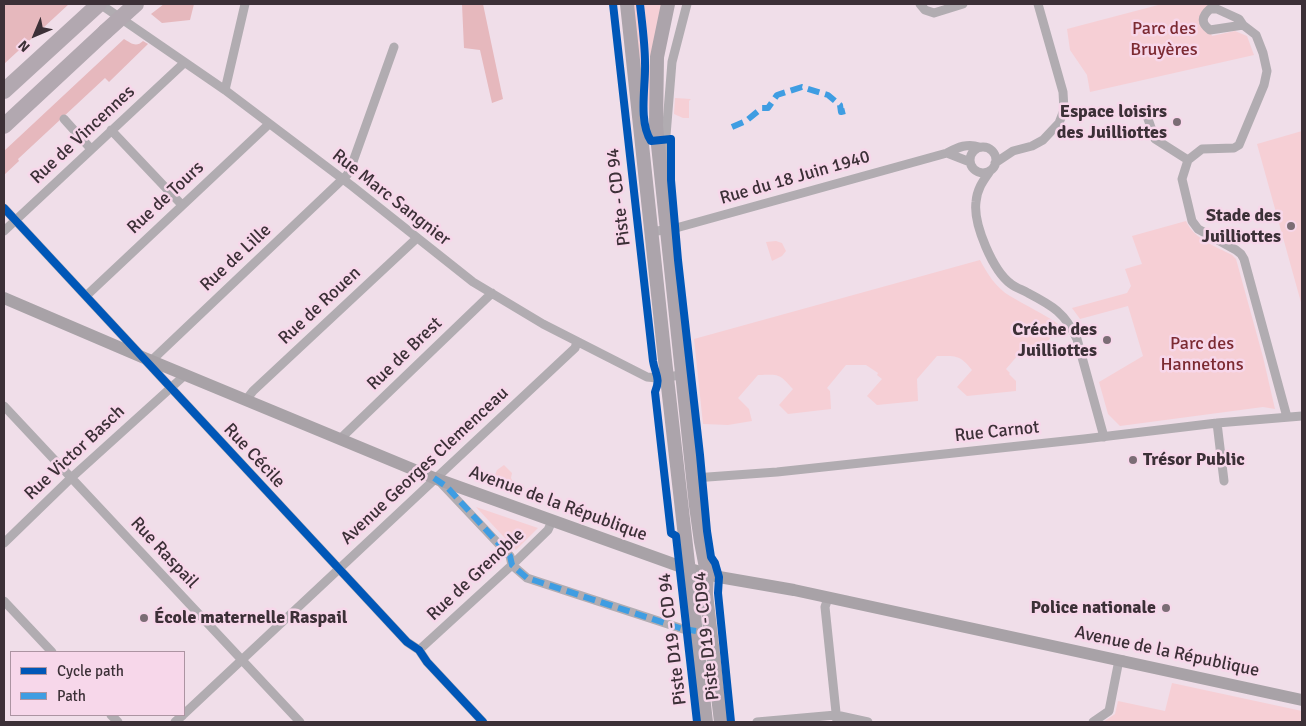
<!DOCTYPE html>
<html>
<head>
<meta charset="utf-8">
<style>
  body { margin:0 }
  #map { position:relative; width:1306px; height:726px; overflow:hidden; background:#f0dee9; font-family:Signika,sans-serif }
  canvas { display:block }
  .frame { position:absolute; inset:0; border:5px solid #3c3037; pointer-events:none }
  .legend { position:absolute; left:10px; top:651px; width:175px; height:65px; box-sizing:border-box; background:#f7d7ea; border:1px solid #ac94a2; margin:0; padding:6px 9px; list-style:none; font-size:15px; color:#3c3037 }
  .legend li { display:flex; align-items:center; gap:10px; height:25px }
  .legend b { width:25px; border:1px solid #ac94a2 }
  .north { position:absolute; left:10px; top:10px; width:50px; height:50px; -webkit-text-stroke:4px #f7d7ea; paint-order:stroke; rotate:225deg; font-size:14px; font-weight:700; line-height:20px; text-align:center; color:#3c3037 }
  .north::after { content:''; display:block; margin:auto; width:18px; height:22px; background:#3c3037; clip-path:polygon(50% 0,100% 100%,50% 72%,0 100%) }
</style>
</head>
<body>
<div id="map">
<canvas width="1306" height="726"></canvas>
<div class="frame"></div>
<ul class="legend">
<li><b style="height:6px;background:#0057b8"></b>Cycle path</li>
<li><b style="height:6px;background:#3f9de2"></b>Path</li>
</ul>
<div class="north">N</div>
</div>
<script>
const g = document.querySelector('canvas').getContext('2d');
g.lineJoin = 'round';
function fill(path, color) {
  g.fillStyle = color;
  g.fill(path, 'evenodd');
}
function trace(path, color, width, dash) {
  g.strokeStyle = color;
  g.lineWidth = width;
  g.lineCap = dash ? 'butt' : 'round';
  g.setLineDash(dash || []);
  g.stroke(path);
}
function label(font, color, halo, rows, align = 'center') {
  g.font = font + ' Signika,sans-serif';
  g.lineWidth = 5;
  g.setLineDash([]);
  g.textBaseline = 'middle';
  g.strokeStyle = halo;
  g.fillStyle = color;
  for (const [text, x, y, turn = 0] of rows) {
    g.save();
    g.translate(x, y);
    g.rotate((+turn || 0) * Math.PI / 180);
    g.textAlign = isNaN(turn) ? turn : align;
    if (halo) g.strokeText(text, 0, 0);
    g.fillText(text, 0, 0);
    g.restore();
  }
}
fill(new Path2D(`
  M632,4h7l5,61 -2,23z
  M644,4h18l-10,57 -2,60 -3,-23 3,-40z
  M1162,4h47l1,5 -6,6 8,21 23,-5 12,5 7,19 -164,37 -3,-17 -17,-25 -3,-21z
  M675,98l16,1 -2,2v17h-6l-9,-4z
  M1302,131v175l-45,-162z
  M1186,221c8,18 29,25 46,34l4,4 27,98 12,52 -12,-2 -143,19 -12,-12 -9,-32 44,-26 -15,-50 -48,13 -8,-11 55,-15 4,-7 -6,-17 17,-5 -10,-28z
  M776,241l6,2 4,8 -4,5 -10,5 -6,-19z
  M980,260c7,13 16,28 30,36 16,10 33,17 48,28l-13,23h-20l-19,22 4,4 -1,1 7,7v10l-49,5 -10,-9 15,-17c-12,-15 -15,-14 -35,-14l-20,23 1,22 -41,4 -10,-9 15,-17 -5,-4 1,-2 -12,-8h-20l-19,23 3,3 1,18 -43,5 -9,-9 14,-16c-14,-15 -12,-15 -35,-14l-20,23 11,11 3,12 -24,4 -25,-1 -9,-85z
  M504,465l8,8 -1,5 3,6 -2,5 -7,-3 1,-3 -4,-1 -1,2 -9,-2 5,-12z
  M476,507l62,21 -22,22z
  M1172,683l130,28v11h-199l12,-8 3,-13 47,10z`), '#f6cfd5');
fill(new Path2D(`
  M4,4h65l-65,60z
  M164,4h30l-4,16 -28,3 -11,-9z
  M462,4h21l20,95 -11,4 -12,-53 -16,-2z
  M124,39c7,4 12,9 19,2l5,3 -39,38 -4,-4 -87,81 1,2 -15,14v-24z`), '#e6b8bd');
trace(new Path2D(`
  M100,4l125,86 127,96 121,96 70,42 104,53 10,1 25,-3
  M920,4l5,6 9,3 29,-9
  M1243,25l-33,5c-10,-7 -8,-14 0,-21h7l22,10 4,6 13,10 7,18 4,18 -3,14 -25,60 -5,3 -32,1 -14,11 -6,19 10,42 6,8 38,21 5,4 3,5 43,158
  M225,90l20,-86
  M1147,116l8,23 33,21
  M64,119l27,30
  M111,130l71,75
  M970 160a13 13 0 1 1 26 0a13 13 0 1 1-26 0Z
  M947,153l23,9
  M664,160l8,-98 15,-58
  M995,163l18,-12 19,-5 11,-6 16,-17 5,-13 -1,-18 -25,-88
  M990,171c-7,10 -13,18 -14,31 -3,22 17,69 35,82 5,4 12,6 17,9 25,13 37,20 49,46l27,98
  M4,208l403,434 12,8 8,12 56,60
  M4,231l180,-168
  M651,232l25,-4 271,-75c11,-6 21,-10 32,-6
  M86,296l183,-172
  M151,361l196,-186 3,-5 44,-123
  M246,400l7,-9 164,-153
  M4,406l296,316
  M1217,423l7,58
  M340,439l152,-146
  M694,478l83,-6 307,-33 133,-16 85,-7
  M442,484l68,72 2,9 15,13 156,51 13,2
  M4,543l67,-65 114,-103
  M828,598l-3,9 12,115
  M4,601l48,51
  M419,650l93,-85 36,-35 4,-9
  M184,714l391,-366 2,-6
  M111,715l7,7
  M175,722l8,-7
  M757,722l79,-7 32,7
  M1093,722l16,-11 9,-46 5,-5`), '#b1acb1', 9);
trace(new Path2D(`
  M4,298l138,59 292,121 245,88 40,11 75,13 508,110`), '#a8a2a7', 12);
trace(new Path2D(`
  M627,4l38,356 41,362
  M668,4l-11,53 -1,69 40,380 5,36 6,31 -1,21 15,128`), '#aca4ab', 14);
trace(new Path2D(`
  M4,91l95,-87
  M4,126l101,-94`), '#b2a8b0', 16);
trace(new Path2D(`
  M105,32l31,-28`), '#b2a8b0', 16);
trace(new Path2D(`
  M732,127l14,-6 16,-13h6l9,-13 25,-8 26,8 12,10 1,7 4,-1
  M434,478l13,9 63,69 2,9 15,13 156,51 13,2`), '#3f9de2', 6, [12, 6]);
trace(new Path2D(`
  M613,4l40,357c2,13 8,17 2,31l16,141 5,3 1,9 20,177
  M640,4c2,19 5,39 5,59 1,22 -7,58 6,78l20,-2v41l7,80 22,195 7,76 4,26 4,6 4,14 -1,16 13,129
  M4,208l403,434 12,8 8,12 56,60`), '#0057b8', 8);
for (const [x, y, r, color] of [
  [1177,122,5,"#7b6d75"],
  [1291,226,5,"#7b6d75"],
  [1107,340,5,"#7b6d75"],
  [1133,460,5,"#7b6d75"],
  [1166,608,5,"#7b6d75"],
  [144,618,5,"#7b6d75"]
]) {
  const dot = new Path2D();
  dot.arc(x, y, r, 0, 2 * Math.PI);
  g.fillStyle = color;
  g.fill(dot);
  trace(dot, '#f7d7ea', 2);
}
label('18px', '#7c2a32', '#f7d7ea', [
  ["Parc des",1164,29],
  ["Bruyères",1164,50],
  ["Parc des",1202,344],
  ["Hannetons",1202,365]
]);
label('bold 18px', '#3c3037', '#f7d7ea', [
  ["Espace loisirs",1167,112],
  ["des Juilliottes",1167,133],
  ["Stade des",1281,216],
  ["Juilliottes",1281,237],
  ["Créche des",1097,330],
  ["Juilliottes",1097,351],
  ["Trésor Public",1143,460,"left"],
  ["Police nationale",1156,608],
  ["École maternelle Raspail",154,618,"left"]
], 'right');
label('18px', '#3c3037', '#f7d7ea', [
  ["Rue de Vincennes",83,135,-43],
  ["Rue du 18 Juin 1940",795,178,-16],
  ["Piste - CD 94",619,197,-97],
  ["Rue de Tours",166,198,-43],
  ["Rue Marc Sangnier",391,198,38],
  ["Rue de Lille",236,258,-43],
  ["Rue de Rouen",320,306,-43],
  ["Rue de Brest",405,354,-44],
  ["Rue Carnot",997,432,-6],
  ["Rue Victor Basch",75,453,-43],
  ["Rue Cécile",254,456,47],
  ["Avenue Georges Clemenceau",425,466,-43],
  ["Avenue de la République",558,504,20],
  ["Rue Raspail",164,553,47],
  ["Rue de Grenoble",476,575,-43],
  ["Piste D19 - CD94",707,636,-96],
  ["Piste D19 - CD 94",673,639,-97],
  ["Avenue de la République",1167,652,12]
]);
</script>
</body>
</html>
